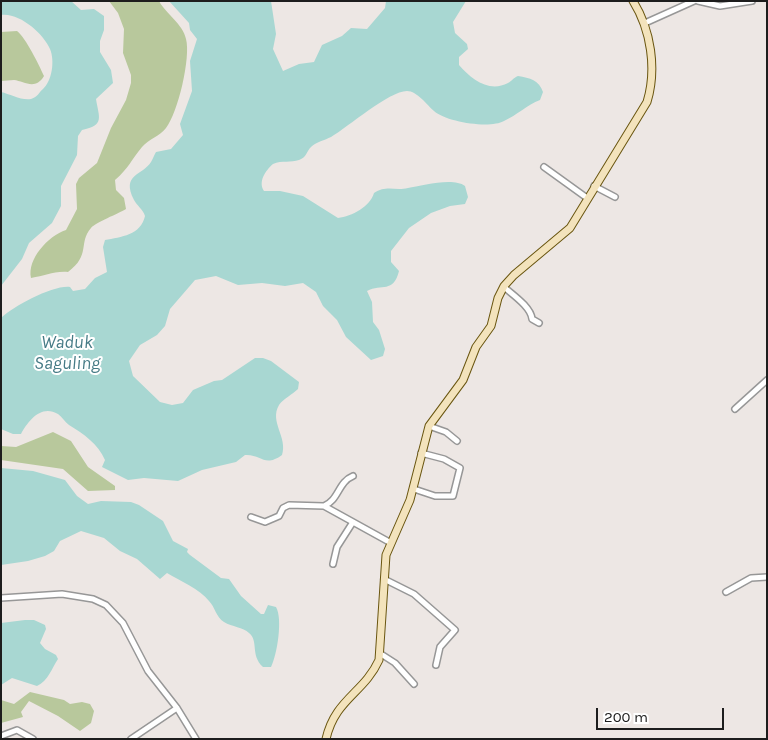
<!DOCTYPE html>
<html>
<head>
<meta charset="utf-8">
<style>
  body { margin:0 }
  #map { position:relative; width:768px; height:740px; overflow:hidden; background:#ede7e4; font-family:Karla,sans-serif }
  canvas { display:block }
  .frame { position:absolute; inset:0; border:2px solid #1d1d1d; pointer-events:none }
  .scale { position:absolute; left:596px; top:708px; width:128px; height:22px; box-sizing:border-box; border:2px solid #1d1d1d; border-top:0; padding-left:6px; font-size:15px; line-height:18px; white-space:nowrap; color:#1d1d1d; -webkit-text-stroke:4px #fff; paint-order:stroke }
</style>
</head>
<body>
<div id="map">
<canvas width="768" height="740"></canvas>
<div class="frame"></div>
<div class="scale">200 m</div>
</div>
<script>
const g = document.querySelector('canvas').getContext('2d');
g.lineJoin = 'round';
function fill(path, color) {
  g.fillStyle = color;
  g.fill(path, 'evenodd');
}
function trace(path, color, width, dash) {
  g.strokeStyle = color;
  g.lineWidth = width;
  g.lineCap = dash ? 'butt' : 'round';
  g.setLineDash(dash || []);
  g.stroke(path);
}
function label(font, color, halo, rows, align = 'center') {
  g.font = font + ' Karla,sans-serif';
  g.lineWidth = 4;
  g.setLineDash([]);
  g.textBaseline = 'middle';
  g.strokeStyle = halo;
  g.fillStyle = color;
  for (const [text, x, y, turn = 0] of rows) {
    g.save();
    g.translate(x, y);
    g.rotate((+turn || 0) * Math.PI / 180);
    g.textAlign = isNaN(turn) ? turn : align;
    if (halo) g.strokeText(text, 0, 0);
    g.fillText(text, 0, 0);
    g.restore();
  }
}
fill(new Path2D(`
  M109,1h50c7,13 24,23 27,38 5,18 -8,74 -20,89 -6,8 -17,11 -24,19 -11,13 -13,21 -27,33l1,10 8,8 2,11c-8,5 -30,13 -35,19 -13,15 0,27 -23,44 -15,-1 -23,4 -37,6 -4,-19 17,-42 35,-48l11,-21 -1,-25 3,-6 18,-15 14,-35 15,-28 5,-17v-8l-8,-22 1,-24 -6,-16z
  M17,31c9,7 22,34 27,45 -9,15 -20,5 -30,4 -4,0 -9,1 -13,1v-49z
  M53,432l18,9 17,26 27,19v4l-27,1 -25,-22 -62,-9v-14l15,1z
  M30,692l34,8 6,4 12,-2 8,2 4,7 -3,12 -11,8 -22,-15 -29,-15 -8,11 2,5 -22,6v-23l13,4z`), '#b8c89c');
fill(new Path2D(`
  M1,1h70l10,9 13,-1 10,7v14l-4,11v11l11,18 2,13 -17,16c3,19 9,26 -14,31l-4,6 -1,19 -16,31v20l-9,17 -23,20 -7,16 -21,27v-194c9,2 21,9 30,7 7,-2 8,-7 12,-10 9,-8 12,-28 7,-40 -6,-15 -31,-37 -49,-34z
  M169,1h102l5,33 -3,15 10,22 16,-7 15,-2 8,-17 20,-9 9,-8 16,1 18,-21 1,-7h80l-13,21 2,11 12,11 1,5 -9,8v8c12,14 30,28 49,18 4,-2 5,-5 10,-7 12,2 21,4 25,16l-3,8c-13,5 -23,15 -36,21 -14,8 -58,1 -70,-10 -7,-6 -17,-20 -27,-20 -18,0 -59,36 -76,46 -6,3 -15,5 -20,10 -5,5 -4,10 -12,13 -8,3 -17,0 -26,4 -8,7 -15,18 -9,27h16l23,5 35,22c14,-2 32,-11 36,-25 12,-8 21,-2 34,-5 13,-2 45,-11 57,-2l3,11 -3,7 -15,2 -19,7 -22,15 -18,23v11l8,9c-6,23 -17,12 -32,20l5,11 1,20 6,8 6,19 -2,7 -12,4 -25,-23 -9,-17 -14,-14 -7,-14 -13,-9 -18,3 -23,-3 -24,2 -22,-9 -21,4 -25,29 -5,17 -8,9 -17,10 -11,16 4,15 27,26 12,3 11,-2 10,-13 21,-9 8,-1 33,-22h8l8,3 28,21 -1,7c-6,6 -14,9 -19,16 -10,17 9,32 3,50 -18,13 -20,-1 -37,0l-9,7 -34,8 -24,11 -34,-3 -16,2 -26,-13 3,-7c-7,-16 -21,-26 -36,-35 -4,-3 -7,-8 -11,-11 -17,-10 -30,7 -37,20h-8l-12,-5v-111c13,-12 52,-33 69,-31l3,4 12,-2 10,-11 12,-6 -4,-25 2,-7c16,-3 36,-5 40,-24 -2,-7 -8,-10 -11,-16 -13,-26 8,-24 17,-38 2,-3 3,-7 5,-10l15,-3 12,-14 -3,-11 12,-33 -2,-30 7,-22 -7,-9 -1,-7z
  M1,468l32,3 32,9 12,16 11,8 13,-3 30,1 8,3 24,16 10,20 15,8 -1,3 3,3 31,23 8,1 12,17 20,18h3l4,-9 8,2c7,12 1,48 -5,60h-8c-13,-12 -4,-26 -14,-34 -6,-6 -17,-6 -25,-11 -8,-5 -9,-15 -15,-21 -9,-12 -29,-20 -42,-28l-7,6 -23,-20 -17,-8 -16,-13 -23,-7 -21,10 -6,10 -9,5 -17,5 -27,4z
  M25,620h9l11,5 1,4 -6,14 5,6 11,6 2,4c-6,9 -10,22 -21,27l-25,-8 -11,7v-62z`), '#a8d7d2');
const minor = new Path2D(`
  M698,1l22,5 32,-5
  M645,23l49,-22
  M544,167l43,31
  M594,186l21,11
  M504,287c9,8 27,20 28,32l7,4
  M735,409l32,-29
  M429,426l17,6 11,9
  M414,489l21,7h18l7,-28 -16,-9 -23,-6
  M324,506c15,-6 14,-24 29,-30
  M251,517l14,5 14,-6 4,-8 6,-3 35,1 67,37
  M333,564l4,-17 16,-25
  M384,579l30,15 41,36 -15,17 -4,18
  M726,592l25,-14 16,-1
  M1,598l61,-4 31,5 13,6 17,18 25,48 29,37 19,31
  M381,654l14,9 19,21
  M1,736l16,-6 16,9
  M131,739l46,-31`);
const secondary = new Path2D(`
  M326,739c9,-40 38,-46 53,-79l7,-105 24,-55 19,-74 34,-46 13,-33 15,-21 7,-28 6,-12 10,-11 56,-47 77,-126c10,-33 4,-72 -14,-101`);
trace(minor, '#979797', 8);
trace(secondary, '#69550f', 9);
trace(minor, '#fff', 5);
trace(secondary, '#f3e3bc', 7);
label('italic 18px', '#467b86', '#fff', [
  ["Waduk",67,343],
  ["Saguling",67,364]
]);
</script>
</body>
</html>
